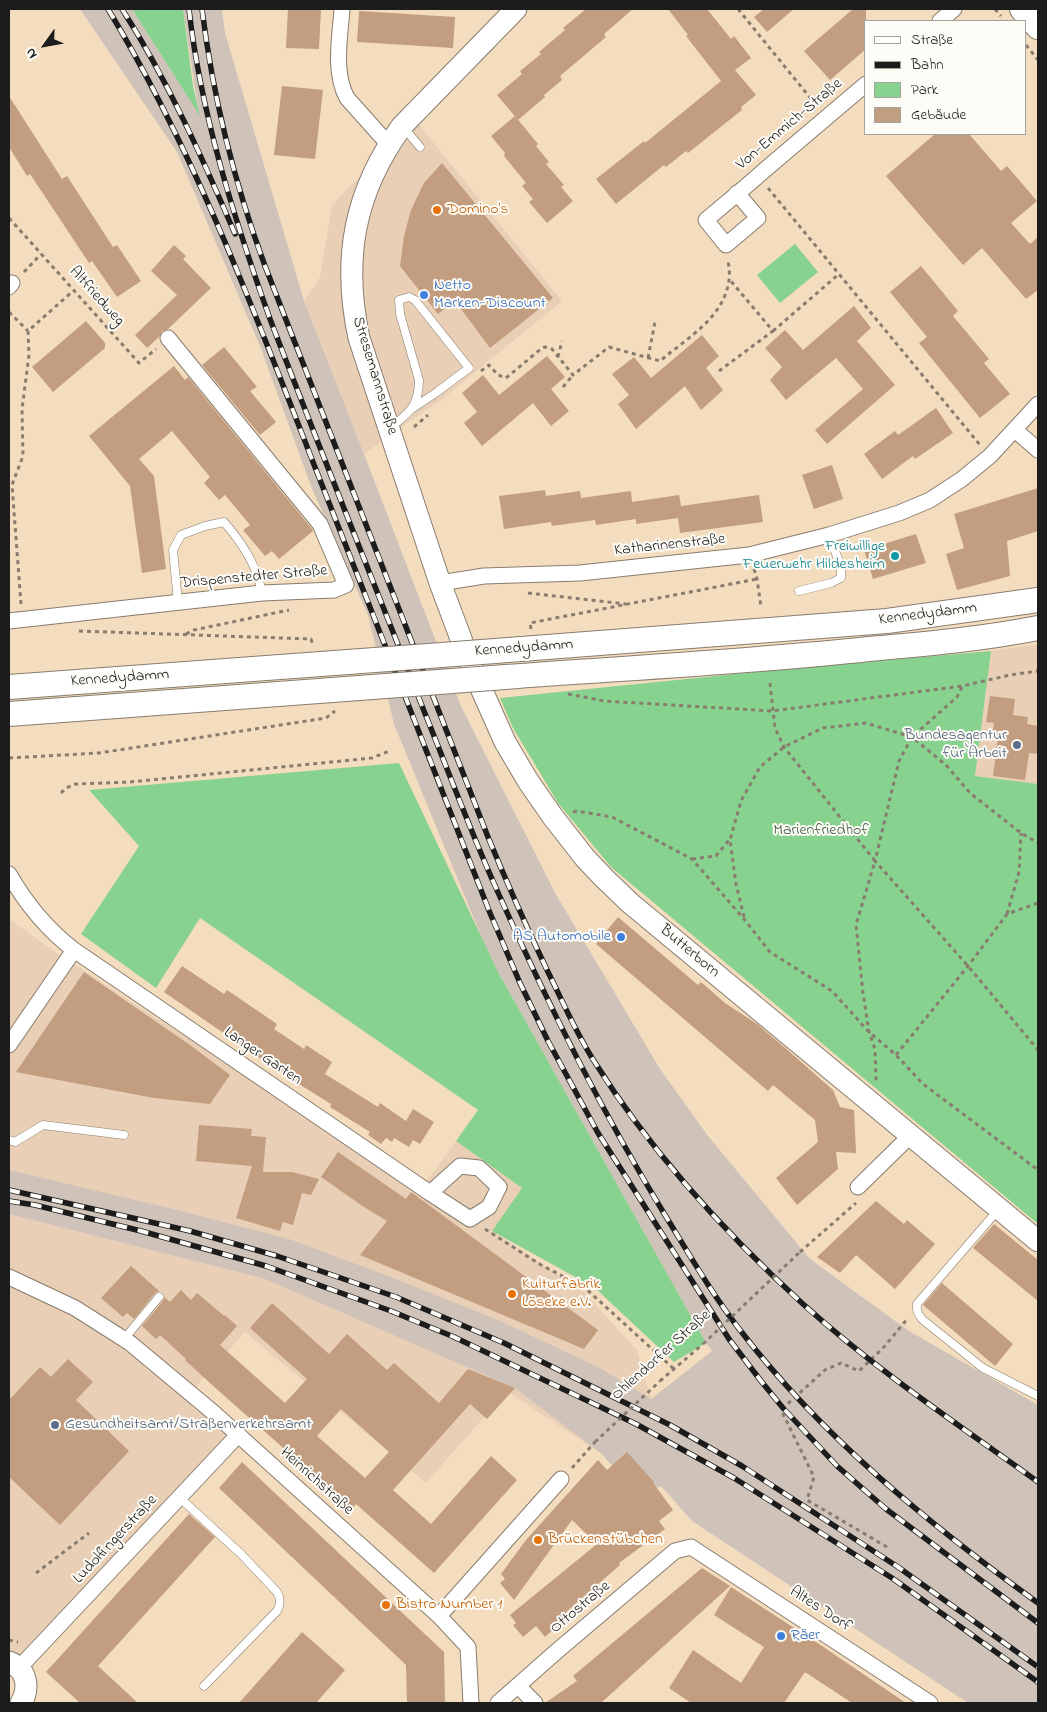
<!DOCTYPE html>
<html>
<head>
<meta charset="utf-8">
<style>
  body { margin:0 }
  #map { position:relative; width:1047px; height:1712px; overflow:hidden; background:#f4ddbf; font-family:"Indie Flower",sans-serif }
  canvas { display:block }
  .frame { position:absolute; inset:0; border:10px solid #1c1c1c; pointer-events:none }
  .legend { position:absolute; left:864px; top:20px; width:162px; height:115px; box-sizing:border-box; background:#fdfcf7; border:1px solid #a3a29f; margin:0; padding:6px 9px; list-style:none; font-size:15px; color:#1c1c1c }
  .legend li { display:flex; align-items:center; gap:10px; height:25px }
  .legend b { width:25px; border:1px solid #a3a29f }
  .north { position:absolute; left:20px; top:20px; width:50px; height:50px; -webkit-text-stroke:4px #fdfcf7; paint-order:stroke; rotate:238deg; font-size:14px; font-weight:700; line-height:20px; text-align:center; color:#1c1c1c }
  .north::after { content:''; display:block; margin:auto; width:18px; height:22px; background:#1c1c1c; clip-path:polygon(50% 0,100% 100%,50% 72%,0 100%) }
</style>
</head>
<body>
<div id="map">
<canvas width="1047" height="1712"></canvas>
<div class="frame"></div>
<ul class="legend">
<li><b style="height:6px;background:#fff"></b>Straße</li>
<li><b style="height:6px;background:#1c1c1c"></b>Bahn</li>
<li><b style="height:14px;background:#88d28f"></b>Park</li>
<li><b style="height:14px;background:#c29d7f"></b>Gebäude</li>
</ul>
<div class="north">N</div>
</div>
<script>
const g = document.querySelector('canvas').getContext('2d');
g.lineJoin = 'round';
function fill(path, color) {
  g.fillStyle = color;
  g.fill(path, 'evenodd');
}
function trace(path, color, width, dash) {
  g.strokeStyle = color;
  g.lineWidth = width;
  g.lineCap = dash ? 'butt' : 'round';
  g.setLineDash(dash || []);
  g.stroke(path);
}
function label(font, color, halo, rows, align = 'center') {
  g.font = font + ' "Indie Flower",sans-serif';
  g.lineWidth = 4;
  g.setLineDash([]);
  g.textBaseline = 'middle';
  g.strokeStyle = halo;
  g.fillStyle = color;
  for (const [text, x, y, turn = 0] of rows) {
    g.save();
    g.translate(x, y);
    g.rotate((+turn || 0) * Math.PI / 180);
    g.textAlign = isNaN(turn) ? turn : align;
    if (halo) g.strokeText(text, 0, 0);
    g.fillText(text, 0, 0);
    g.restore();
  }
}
fill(new Path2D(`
  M415,120l147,181 -116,95 -82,58 -60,-153 16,-24 12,-72z
  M1038,644v140l-63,-8 16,-125z
  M9,919l45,32 91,60 279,174 32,-44 66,47 -30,43 91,60 54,59 14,49 -49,55 -95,-63 -81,92 -181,-151 -52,58 45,38 -218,232 -11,-11z`), '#e8cfb6');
fill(new Path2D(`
  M80,9h52l67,105 -16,-105h39l3,24 79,268 60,153 96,250 95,189 105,176 48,67 102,123 99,72 129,74v298h-70l-276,-182 -31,-35 -22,11 -37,-43 -87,-66 -252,-110 -254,-64v-44l164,39 116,30 107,40 104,42 100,47 51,31 61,-48 -6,-8 -208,-371 -12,-24 -92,-224 -26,-109 -57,-129 -51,-140 -83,-194z`), '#cec2b9');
fill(new Path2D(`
  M132,9h51l10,77 7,30z
  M795,244l23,28 -38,31 -23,-28z
  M991,651l-16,125 63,8v440l-427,-357 -53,-64 -45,-75 -13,-30 284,-29z
  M399,763l99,209 208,371 -32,19 -79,-74 -103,-57 30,-43 -66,-47 22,-31 -278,-192 -44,70 -75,-54 58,-88 -50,-56z`), '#88d28f');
fill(new Path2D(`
  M288,9h33l-2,40 -33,-1z
  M586,9h47l-29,25 2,3 -46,39 2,4 -18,15 1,2 -27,23 -21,-25 25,-21 -2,-3 21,-17 -2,-2 26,-22 -2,-2z
  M668,9h39l24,30 3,-3 17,22 -16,12 21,25 -15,12 1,3 -54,43 -2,-2 -20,16 -2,-2 -48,39 -20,-25 48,-38 1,2 76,-62 -35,-45 2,-1z
  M764,9h30l-27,23 -13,-15z
  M853,9h13v40l-36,31 -26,-29z
  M359,11l96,6 -2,31 -96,-6z
  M282,86l41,4 -8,69 -41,-4z
  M9,96l53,83 5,-3 46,71 4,-2 24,36 -24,16 -25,-36 -3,2 -59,-89 -3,2 -18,-29z
  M515,116l23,28 -2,2 13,16 -3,2 18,21 -3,2 12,14 -26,22 -18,-21 4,-3 -11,-13 4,-3 -22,-27 1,-3 -14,-17z
  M935,134h34l32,37 6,-5 30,35 -26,22 19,21 8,-7v53l-12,9 -44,-51 -19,17 -77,-89z
  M442,163l111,135 -63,50 -35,-47 -17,13 -38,-48 4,-30 7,-26 13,-27z
  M174,245l12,11 -3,3 28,29 -43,41 -6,2 -3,6 -12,11 -12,-13 42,-40 -26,-24z
  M921,266l37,45 -5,5 36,43 -5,4 26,31 -30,24 -61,-75 8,-6 -37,-45z
  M854,306l17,22 -14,13 38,44 -68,59 -12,-14 48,-41 -27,-31 -50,42 -16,-20 12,-13 -17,-19 20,-18 18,20z
  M86,321l19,22v5l-52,44 -21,-25z
  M702,335l17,21 -13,12 17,22 -22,20 -16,-24 -49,43 -18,-25 11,-9 -17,-21 22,-17 17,21z
  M224,347l33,40 -7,4 26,31 -16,13 -58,-70z
  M547,356l18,21 -14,12 18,22 -18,15 -18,-23 -51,43 -18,-23 13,-11 -15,-19 21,-18 16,20z
  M174,366l11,14 3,-3 124,152 1,2 -34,28 -7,-8 -7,5 -22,-26 7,-5 -25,-30 -6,5 -15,-17 6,-6 -38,-46 -33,28 15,17 12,93 -24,4 -12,-87 -41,-50z
  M936,408l17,25 -38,26 -2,-3 -31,23 -18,-25 31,-23 3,4z
  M832,465l11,34 -29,10 -12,-34z
  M1038,488v43l-31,10 3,35 -53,14 -11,-36 18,-6 -10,-34z
  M545,490l1,6 34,-5 1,7 50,-7 1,11 47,-7 2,11 78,-11 4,27 -83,11 -2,-15 -42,6v-5l-40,6 -1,-5 -43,6 -1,-4 -47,7 -5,-33z
  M916,534l10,29 -53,16 -9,-29z
  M990,696l25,3 -2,16 15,2 -1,7 11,2v28l-9,-1 -4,27 -32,-4 5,-39 -6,-1 2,-13 -8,-1z
  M618,917l80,68 3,-3 24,21 32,21 26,22 50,44 7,17 14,3 2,43 -20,-1 2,17 -41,36 -21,-27 42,-36 -3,-22 -42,-35 -5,6 -172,-147z
  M182,966l42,28 3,-4 50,34 -3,5 30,20 2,-4 26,17 -7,12 53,33 2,-4 26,18 7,-12 21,13 -14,22 -7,-4 -4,7 -15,-9 -2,4 -6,-4 -5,6 -13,-9 2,-3 -40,-25 1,-3 -48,-30 -119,-82z
  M84,972l106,73 40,30 -20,29 -56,-6 -138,-26z
  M199,1125l53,4 -1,7 15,1 -3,35h29l27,7 -8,16 -9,-2 -9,32 -10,-3 -3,9 -44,-13 16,-52 -56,-5z
  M338,1152l68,47 5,-7 187,138 -14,19 -224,-94 27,-34 -26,-16 -40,-28z
  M876,1201l28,23 3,-4 28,24 -40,45 -39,-34 -16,18 -23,-16z
  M994,1224l44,36v41l-65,-53z
  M131,1266l28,25 -4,2 -21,26 -7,-6 -4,4 -22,-19z
  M942,1283l71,61 -18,22 -72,-61z
  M181,1290l10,10 6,-7 27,23 1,-1 12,11 -17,19 65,58 22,-24 -57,-51 22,-25 57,51 18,-20 40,36 7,-7 45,40 29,-34 47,19 -28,31 -17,-15 -77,86 38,34 60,-68 26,24 -83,93 -78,-69 -4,5 -141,-125 -26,-24 1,-1 -26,-24 -4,4 -14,-13 21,-25 1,-4 6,5zM341,1409l48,43 -24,26 -48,-42z
  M68,1359l25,23 -17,18 53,51 -69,74 -51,-48v-77l31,-33 11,10z
  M627,1452l27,30 -1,1 20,27 -14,11 6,8 -46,34 1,2 -54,47 3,3 -24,22 -9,-11 -13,11 -10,-12 3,-2 -6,-8 87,-71 -25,-24 -58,80 -14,-17 5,-4 -4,-5 25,-34 72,-80 9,10z
  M242,1462l202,190 1,51h-38l-1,-38 -187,-177z
  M189,1514l26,23 -117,129 40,37h-58l-34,-31z
  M702,1568l28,18 -129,117h-56l32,-22 -4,-5z
  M731,1587l91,59 84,57h-54l-47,-31 -21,31h-93l-22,-15 24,-38 48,33 23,-36 -50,-32z
  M302,1632l43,38 -29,33h-77z`), '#c29d7f');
const lane = new Path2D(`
  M404,128l16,19
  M391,427c18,-14 28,-21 28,-47l-19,-66 -1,-14 10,-3 6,3 54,68 -32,24 -24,16
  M799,591l32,-8 10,-5v-11l-12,-32
  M178,602l-5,-52 8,-15 24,-9 19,-4c18,21 33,43 38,71
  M9,1140l6,2 28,-17 81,10
  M998,1210l-81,94c-1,7 1,11 6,16l60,48 55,28
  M124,1339l35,-42
  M180,1498l61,56 36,38c4,7 4,12 0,19l-73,75`);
const street = new Path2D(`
  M342,9c-2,28 -9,63 5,89l42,47
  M940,21l14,-12
  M737,193l21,25 -32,27 -20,-25c20,-17 41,-34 61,-52l99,-84
  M9,287l3,-4
  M1015,430l23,20
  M440,583l44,-7 96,-3 169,-18 80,-20 70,-22 31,-13 32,-21 28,-23 48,-52
  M9,621l253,-28 72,-3 12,-5 -26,-61 -152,-186
  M9,874c16,28 39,56 65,76l356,243 40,26 19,-12 10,-20 -20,-19 -19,-2 -30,27
  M9,1045l65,-95
  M858,1187l53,-52
  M9,1277l66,31 55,35 84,70 225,203 29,31 3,56
  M439,1616l122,-137
  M19,1668l219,-233
  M518,1686l17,17
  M498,1703l59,-52 118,-100 16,-4 239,156`);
const secondary = new Path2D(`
  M516,9l-114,117c-48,66 -60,133 -43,212l81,245 32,85 33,74 23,39 25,36 32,41 19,20 26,25 408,338
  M9,1662c18,7 21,26 12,41`);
const primary = new Path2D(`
  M1022,9l16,18
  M495,651l392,-30 151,-21
  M505,677c121,-9 243,-15 364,-28 56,-5 113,-10 169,-21
  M9,687l366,-27
  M9,714l377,-28`);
trace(lane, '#887c6e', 9);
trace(street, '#887c6e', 17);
trace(secondary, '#887c6e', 23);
trace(primary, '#887c6e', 26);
trace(new Path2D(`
  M738,9l78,96
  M995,9l6,7
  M1026,45l12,15
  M768,188l212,257
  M9,218l130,145 17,-14
  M24,272l17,-18
  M9,312l19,19
  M773,331l66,-57
  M558,357l4,-16
  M648,358l7,-36
  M481,371l8,-6 9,10 8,3 36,-30 3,-1 7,2 21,26 36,-28 51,14c27,-23 64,-43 69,-81 1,-6 0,-13 -1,-19
  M719,371l54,-40 -43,-51
  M563,387l10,-12
  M414,427l14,-12
  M754,569l3,10 4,28
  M528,593l98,11
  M21,604l-9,-119 11,-29 -1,-47 7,-54 -1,-24 45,-40
  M531,629l-1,-6 227,-44
  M79,631l232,8 2,6
  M186,634l8,-4 95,-20
  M770,683l5,45 9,19 91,114 -19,64 7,68 6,39 6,17 1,32
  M962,687l-5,10 -45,40 -13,24 -24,100 93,105 70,84
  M568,694l36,7 168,10 190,-25 48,-11 28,-4
  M9,758l90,-5 227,-35 9,-7
  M61,793l5,-5 10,-4 54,-2 242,-24 17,-7
  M573,812l4,-1 35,6 80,42 52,60 26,33 62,39 37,41 27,23 27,29 115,86
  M692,859l24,-3 13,-16
  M1007,914l12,-42 2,-39
  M744,917l-8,-33 -6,-44 11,-39 19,-34 24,-20 39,-19 43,-5 46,14 34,28 24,28 51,40 17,10
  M896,1055l72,-89 39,-52 31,-11
  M485,1229l56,36 43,22 90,82
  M800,1252l56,-49
  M660,1381l43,-37
  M572,1468l23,-26
  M887,1547l-80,-47 7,-23 -32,-65 1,-4 42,-38 16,-7 18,8 25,-24 24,-29
  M36,1573l53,-40
  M9,1640l9,2`), '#887c6e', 3, [4, 4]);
trace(lane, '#fff', 8);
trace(street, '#fff', 15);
trace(secondary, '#fff', 21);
trace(primary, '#fff', 24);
const rail = new Path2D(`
  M108,9c86,142 145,299 205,453 59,150 118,300 177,451l30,70 28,58 50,92 131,206 32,42 22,27 54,58 49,43 152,114
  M122,9c45,70 80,148 113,225
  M189,9c12,106 45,209 81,310 50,131 103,261 154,392 24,59 46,119 72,177 50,113 105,222 169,327 24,39 47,79 75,115 83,108 189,194 298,273
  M202,9c11,89 32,173 63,257l223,571c19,46 39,91 60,135 15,30 28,61 46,89 57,91 130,171 209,243 73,66 156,121 235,178
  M9,1190l181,41 87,25 119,41 108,46 166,82 72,41 156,101 140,100
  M9,1201l26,4 106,26 125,35 125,45 63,26 67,32 115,55 98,54 158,100 146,104`);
trace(rail, '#1c1c1c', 5.5);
trace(rail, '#fdfcf7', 4, [11]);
const primaryBridge = new Path2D(`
  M375,660l120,-9
  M386,686l119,-9`);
trace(primaryBridge, '#887c6e', 26, []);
trace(new Path2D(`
  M703,1344l97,-92
  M595,1442l65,-61`), '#887c6e', 3, [4, 4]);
trace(primaryBridge, '#fff', 24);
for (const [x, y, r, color] of [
  [437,210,5,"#e8710a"],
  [424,295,5,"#3f7fe0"],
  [895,556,5,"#0f9aa8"],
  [1017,745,5,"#5c6f8a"],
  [621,937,5,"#3f7fe0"],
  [512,1294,5,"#e8710a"],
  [55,1425,5,"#5c6f8a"],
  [538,1540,5,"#e8710a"],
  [386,1605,5,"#e8710a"],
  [781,1636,5,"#3f7fe0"]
]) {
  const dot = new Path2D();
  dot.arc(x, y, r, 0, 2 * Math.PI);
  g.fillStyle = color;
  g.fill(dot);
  trace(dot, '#fdfcf7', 2);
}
label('16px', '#1c1c1c', '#fdfcf7', [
  ["Von-Emmich-Straße",790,125,-40],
  ["Altfriedweg",96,297,48],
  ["Stresemannstraße",374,376,73],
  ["Katharinenstraße",670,546,-6],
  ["Drispenstedter Straße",254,578,-5],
  ["Kennedydamm",928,615,-7],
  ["Kennedydamm",524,649,-4],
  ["Kennedydamm",120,679,-4],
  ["Butterborn",689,952,40],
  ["Langer Garten",262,1057,34],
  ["Ohlendorfer Straße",662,1356,-42],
  ["Heinrichstraße",316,1482,42],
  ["Ludolfingerstraße",116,1540,-47],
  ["Ottostraße",581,1608,-40],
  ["Altes Dorf",820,1610,33]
]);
label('16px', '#c56008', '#fdfcf7', [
  ["Domino's",447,210],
  ["Kulturfabrik",522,1285],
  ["Löseke e.V.",522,1303],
  ["Brückenstübchen",548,1540],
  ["Bistro Number 1",396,1605]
], 'left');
label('16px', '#366cbe', '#fdfcf7', [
  ["Netto",434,286],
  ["Marken-Discount",434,304],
  ["AS Automobile",611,937,"right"],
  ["Räer",791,1636]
], 'left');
label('16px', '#0d838f', '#fdfcf7', [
  ["Freiwillige",885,547],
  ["Feuerwehr Hildesheim",885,565]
], 'right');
label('16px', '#4e5e75', '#fdfcf7', [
  ["Bundesagentur",1007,736],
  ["für Arbeit",1007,754],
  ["Gesundheitsamt/Straßenverkehrsamt",65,1425,"left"]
], 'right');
label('16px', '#425c44', '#fdfcf7', [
  ["Marienfriedhof",821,831]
]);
</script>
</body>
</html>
